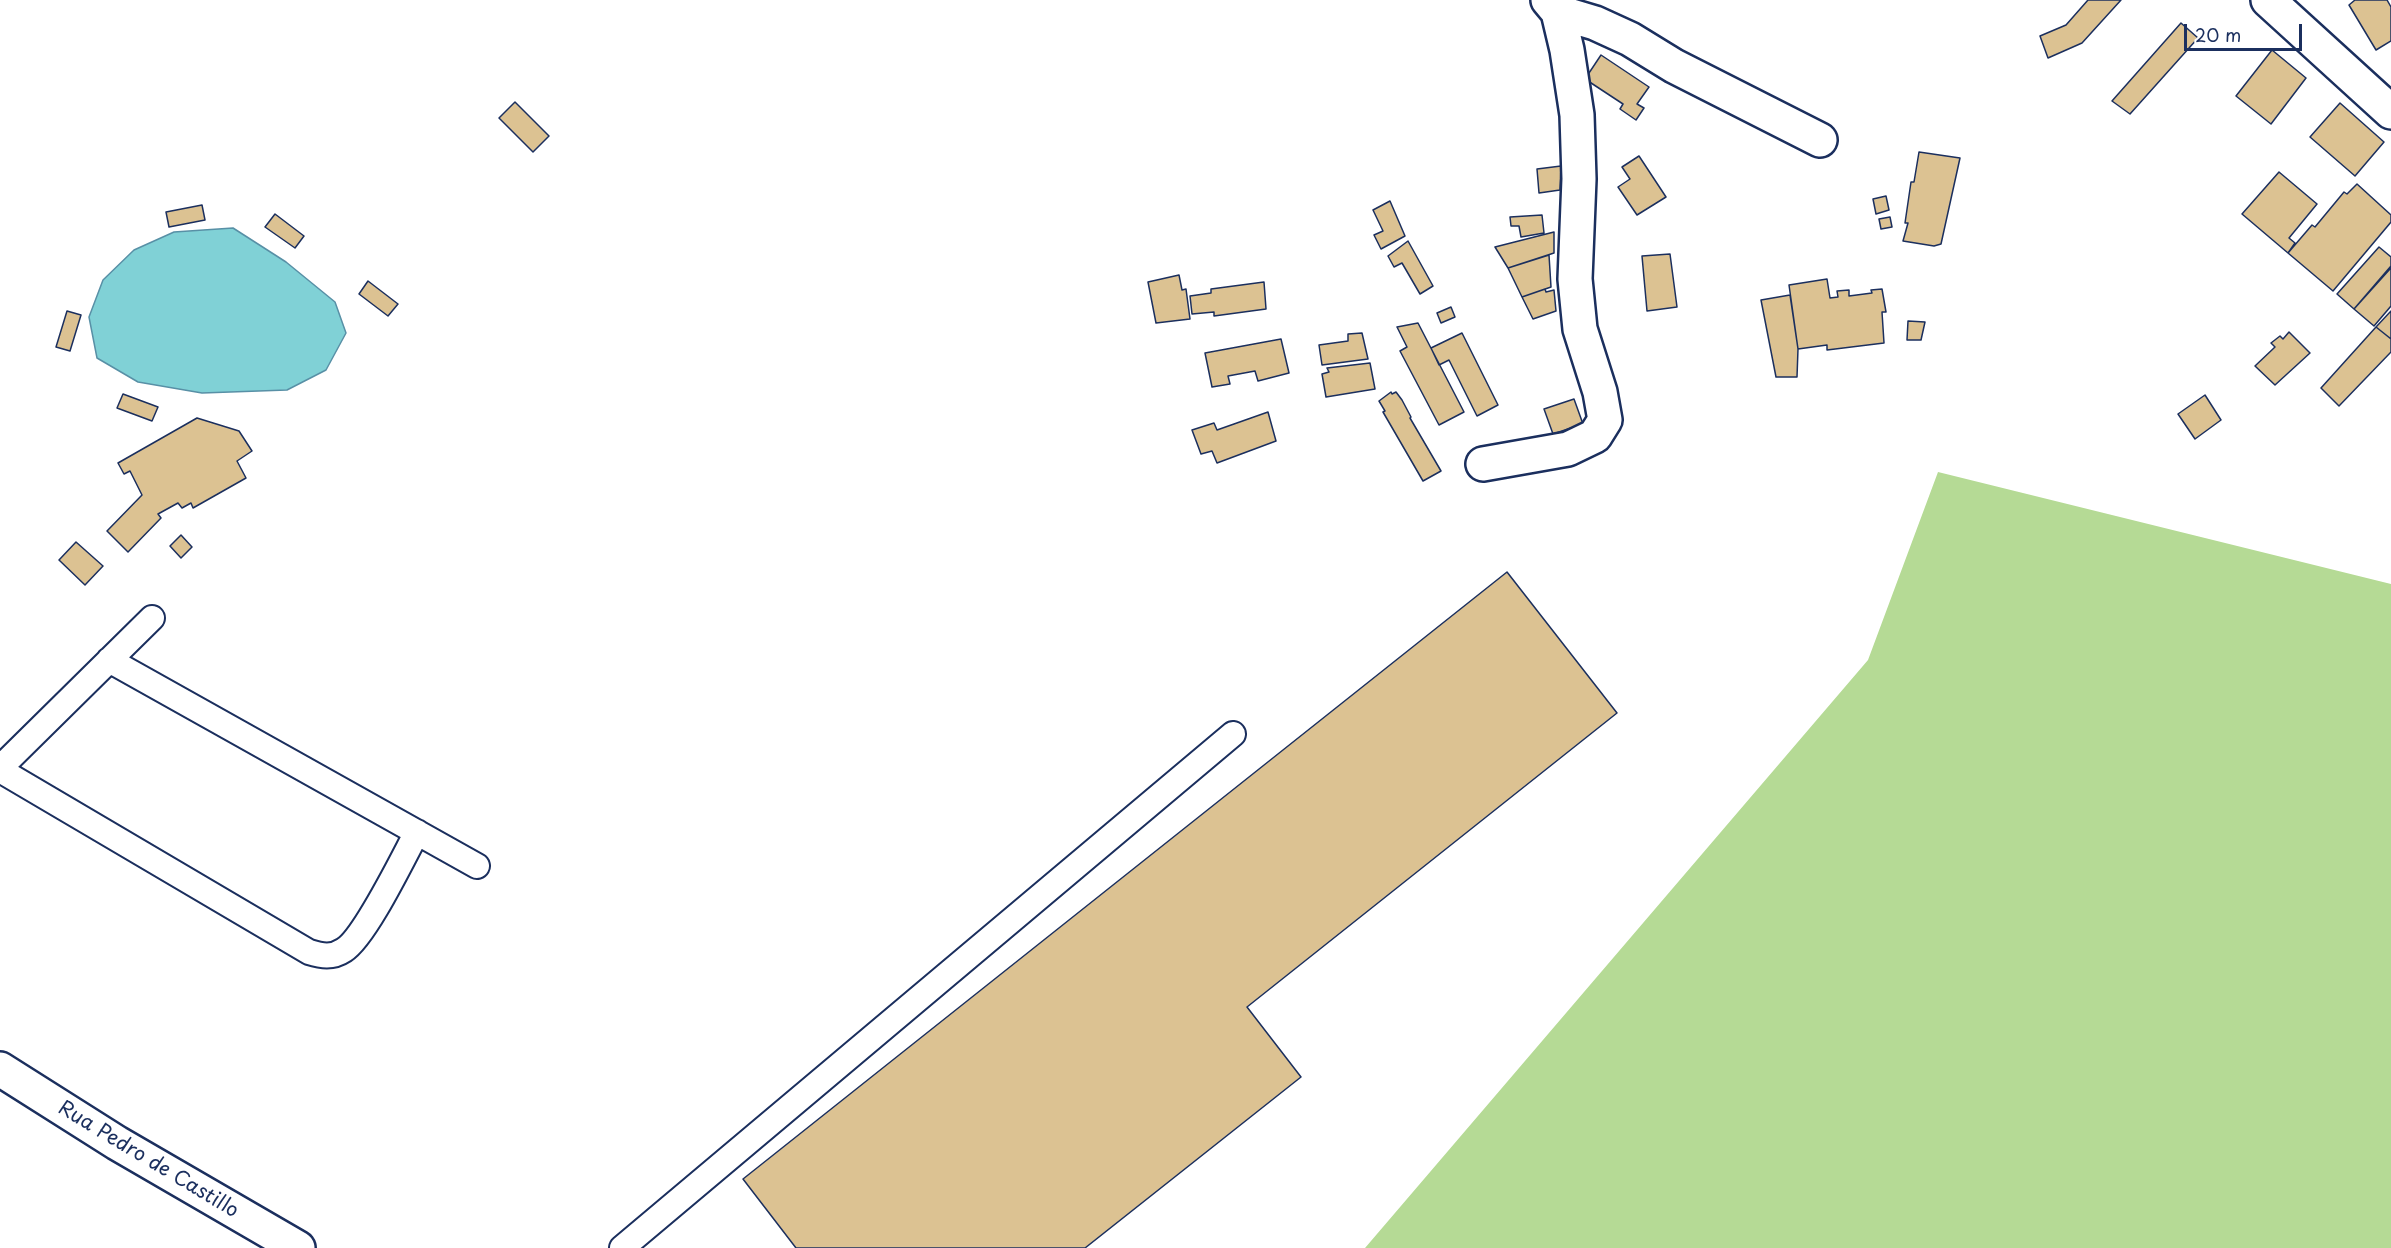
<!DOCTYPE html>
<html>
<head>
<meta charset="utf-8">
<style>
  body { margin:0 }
  #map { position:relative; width:2391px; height:1248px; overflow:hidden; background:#fff; font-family:"Playpen Sans",sans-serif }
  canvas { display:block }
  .scale { position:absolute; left:2184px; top:24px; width:118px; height:27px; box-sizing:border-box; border:3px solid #1b2f5e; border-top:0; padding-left:8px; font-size:18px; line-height:21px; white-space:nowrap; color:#1b2f5e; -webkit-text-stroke:4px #fff; paint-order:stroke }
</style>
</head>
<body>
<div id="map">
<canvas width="2391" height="1248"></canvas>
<div class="scale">20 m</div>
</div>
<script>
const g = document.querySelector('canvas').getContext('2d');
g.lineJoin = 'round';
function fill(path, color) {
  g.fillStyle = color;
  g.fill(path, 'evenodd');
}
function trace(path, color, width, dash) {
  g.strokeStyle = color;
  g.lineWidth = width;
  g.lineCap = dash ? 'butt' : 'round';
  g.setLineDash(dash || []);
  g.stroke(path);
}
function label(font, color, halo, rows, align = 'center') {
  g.font = font + ' "Playpen Sans",sans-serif';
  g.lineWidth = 6;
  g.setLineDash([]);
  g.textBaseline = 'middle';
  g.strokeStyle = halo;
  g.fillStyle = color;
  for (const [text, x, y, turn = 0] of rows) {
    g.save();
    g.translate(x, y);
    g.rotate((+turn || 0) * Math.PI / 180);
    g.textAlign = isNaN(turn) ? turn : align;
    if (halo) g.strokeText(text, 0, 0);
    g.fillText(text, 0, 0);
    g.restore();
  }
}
fill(new Path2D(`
  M1938,472l453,112v664h-1026l503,-588z`), '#b5da95');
const water = new Path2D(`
  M233,228l53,34 49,40 11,31 -20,37 -39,20 -85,3 -64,-11 -41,-24 -8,-41 14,-37 31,-30 40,-18z`);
fill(water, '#80d1d6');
trace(water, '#5890a6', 1.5);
const building = new Path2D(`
  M2088,0h33l-39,43 -34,15 -8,-22 26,-11z
  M2355,0h32l4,7v34l-15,9 -27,-45z
  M2181,23l17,15 -68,76 -18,-13z
  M2272,50l34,28 -35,46 -35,-28z
  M1601,55l48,32 -12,17 7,4 -8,12 -16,-11 3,-5 -38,-25z
  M515,102l34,34 -16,16 -34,-34z
  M2340,103l44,39 -29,34 -45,-39z
  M1919,152l41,6 -19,86 -7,2 -31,-5 5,-18h-3l6,-41h3z
  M1639,156l27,41 -29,18 -19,-28 12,-8 -8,-12z
  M1561,166l-1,24 -21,3 -2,-24z
  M2279,172l38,32 -28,34 6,5 -7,10 -46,-39z
  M2357,184l34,31v7l-58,69 -45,-38 24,-28 3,2 29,-35 3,2z
  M1886,196l3,14 -13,4 -3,-15z
  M1390,201l15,35 -24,13 -7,-14 9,-4 -10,-21z
  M202,205l3,15 -36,7 -3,-15z
  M275,214l29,22 -9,12 -30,-21z
  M1542,215l2,18 -23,4 -2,-11h-8l-1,-9z
  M1890,217l2,10 -11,2 -2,-10z
  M1554,232v21l-46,15 -13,-21z
  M1408,241l25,45 -13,8 -18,-31 -8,4 -6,-11z
  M2379,247l12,10v9l-37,43 -17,-15z
  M1670,254l7,53 -30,4 -5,-55z
  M1549,255l2,32 -29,10 -14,-29z
  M2391,268v38l-17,20 -20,-17z
  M1179,275l3,15 4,-1 4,30 -34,4 -8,-41z
  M1827,279l3,19 8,-1 -1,-6 12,-1v6l23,-3 -1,-3 11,-1 4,23h-4l2,31 -57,7v-5l-29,4 -9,-64z
  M368,281l30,23 -10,12 -29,-22z
  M1264,282l2,27 -52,7v-4l-22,2 -2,-18 21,-3v-4z
  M1545,289l1,3 8,-2 2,21 -23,8 -11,-22z
  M1790,295l8,54 -1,28h-21l-15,-77z
  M1451,307l4,10 -14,6 -4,-10z
  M67,311l14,4 -11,36 -14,-4z
  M2391,311v28l-15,-12z
  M1908,321l17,1 -4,18h-14z
  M1418,323l46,89 -25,13 -39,-74 7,-4 -10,-20z
  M2376,327l15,12v13l-52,54 -18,-18z
  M2289,332l21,21 -35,32 -20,-19 20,-19 -4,-4 9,-7 3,3z
  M1362,333l6,26 -46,6 -3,-20 29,-4v-7z
  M1462,333l36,72 -21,11 -28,-56 -10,5 -8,-17z
  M1281,339l8,34 -31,8 -3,-10 -27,5 2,8 -18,3 -7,-34z
  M1370,363l5,26 -49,8 -4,-23 7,-2 -2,-4z
  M1391,392l1,2 4,-2 6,8 9,17 -1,1 31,53 -18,10 -40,-69 2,-1 -6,-10z
  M123,394l35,13 -6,14 -35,-13z
  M2205,395l16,25 -26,19 -17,-25z
  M1574,399l9,25 -30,10 -9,-25z
  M1268,412l8,29 -59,22 -5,-12 -11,3 -9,-24 22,-7 3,7z
  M197,418l42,13 13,20 -15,10 9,17 -53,30 -2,-5 -9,5 -4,-5 -20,11 3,4 -33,34 -21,-21 35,-36 -12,-24 -6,3 -6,-11z
  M181,535l11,12 -11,11 -11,-12z
  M76,542l27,24 -18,19 -26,-25z
  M1507,572l110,141 -370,294 54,70 -216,171h-289l-53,-69z`);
fill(building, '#dcc292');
trace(building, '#1b2f5e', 1.5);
const service = new Path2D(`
  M109,660l368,206
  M0,768l152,-150
  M0,770l309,182c13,4 23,6 35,-2 21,-13 59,-92 73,-118
  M622,1248l611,-514`);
const minor = new Path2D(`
  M1548,0l10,12 37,11 35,16 44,27 146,74
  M2268,0l123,112
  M1483,464l85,-15 27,-13 10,-16 -5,-28 -20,-63 -5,-50 4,-100 -2,-64 -10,-65 -9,-38
  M0,1069l117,74 181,105`);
trace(service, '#1b2f5e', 28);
trace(minor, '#1b2f5e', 38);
trace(service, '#fff', 24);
trace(minor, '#fff', 33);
label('20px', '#1b2f5e', '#fff', [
  ["Rua Pedro de Castillo",148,1160,31]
]);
</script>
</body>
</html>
